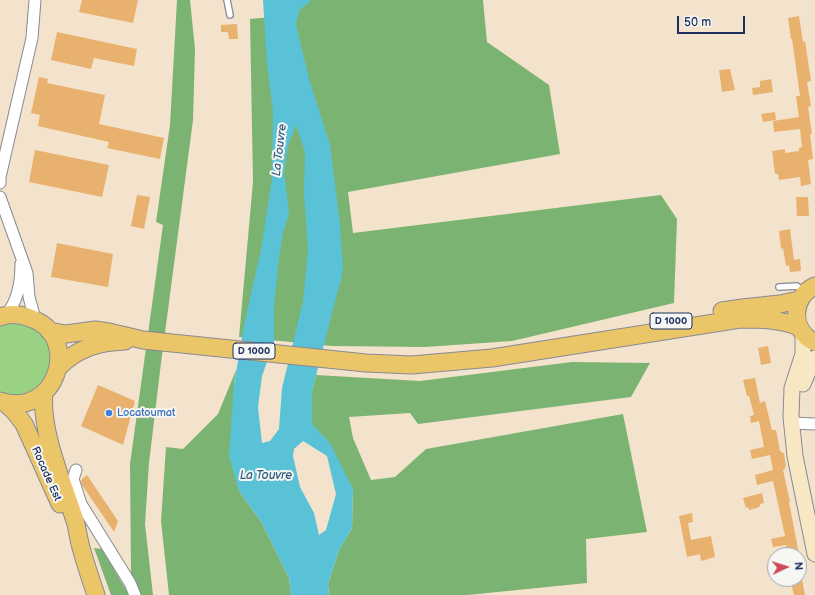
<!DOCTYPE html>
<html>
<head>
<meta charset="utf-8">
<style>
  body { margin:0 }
  #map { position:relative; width:815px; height:595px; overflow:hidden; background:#f3e3cc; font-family:"Balsamiq Sans",sans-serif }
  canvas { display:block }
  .north { position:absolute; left:767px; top:547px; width:40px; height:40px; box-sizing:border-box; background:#f6f6f2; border:1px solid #9ea6b7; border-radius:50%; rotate:86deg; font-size:11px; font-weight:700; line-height:16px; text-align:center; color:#1b2f5e }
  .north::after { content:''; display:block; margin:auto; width:14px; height:18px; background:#d1495b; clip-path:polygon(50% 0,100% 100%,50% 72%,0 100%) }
  .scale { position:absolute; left:677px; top:16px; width:68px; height:18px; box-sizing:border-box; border:2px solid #1b2f5e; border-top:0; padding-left:5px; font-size:12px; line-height:14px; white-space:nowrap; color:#1b2f5e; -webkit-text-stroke:3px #f6f6f2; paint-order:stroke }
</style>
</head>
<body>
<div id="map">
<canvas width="815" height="595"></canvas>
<div class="north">N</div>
<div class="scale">50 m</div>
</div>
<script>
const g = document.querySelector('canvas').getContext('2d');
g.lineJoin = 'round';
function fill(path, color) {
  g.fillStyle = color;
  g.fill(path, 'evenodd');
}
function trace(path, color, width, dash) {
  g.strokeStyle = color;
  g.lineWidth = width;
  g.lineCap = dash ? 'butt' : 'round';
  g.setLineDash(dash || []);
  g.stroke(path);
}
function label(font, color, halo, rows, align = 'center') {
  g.font = font + ' "Balsamiq Sans",sans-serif';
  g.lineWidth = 4;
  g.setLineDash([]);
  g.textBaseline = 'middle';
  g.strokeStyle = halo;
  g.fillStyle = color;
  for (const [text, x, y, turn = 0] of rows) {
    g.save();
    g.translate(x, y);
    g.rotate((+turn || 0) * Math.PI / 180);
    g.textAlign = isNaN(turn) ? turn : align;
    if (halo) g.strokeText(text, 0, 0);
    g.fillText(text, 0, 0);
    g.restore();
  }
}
fill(new Path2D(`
  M7,322c5,1 11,0 15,1 6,2 15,7 19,11 18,21 9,56 -19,62 -7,1 -16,-2 -22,-2v-69z`), '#9ad284');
fill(new Path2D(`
  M177,0h13l5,49 -2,71 -32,243 -12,100 -4,61 8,71h-12l-10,-21 -1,-110 33,-239 -7,-3 14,-97z
  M272,0h211l4,42 62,43 11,69 -212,38 5,41 308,-38 16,24 -3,84 -162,38 -87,6 -93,-1 -93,-9 14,-155 -3,-163 22,-2z
  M572,362l78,1 -19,34 -213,27 -8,-11 -61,4 4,21 18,42 24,-3 31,-28 197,-35 24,118 -61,7 1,44 -119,12h-139l-1,-11 11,-34 13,-22 1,-39 -41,-65v-33l4,-16 104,6z
  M236,370l-2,14v16l5,91 23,32 27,55 2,17h-122l-8,-74 5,-74 17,2 35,-35z
  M94,548l8,1 27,46h-18z`), '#7bb472');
fill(new Path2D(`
  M263,0h47v2l-10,7 -4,15 13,55 21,66 10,79 3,47 -31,120v33l18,19 23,46 -1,39 -13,22 -11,34 1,11h-38l-2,-17 -27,-55 -23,-32 -10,-35 5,-72 10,-58 18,-81 10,-67 1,-67 -6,-47zM296,125l9,27 -1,42 4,56 -5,52 -21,86 -3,41 -9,12 -8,2 -4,-36 4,-31 12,-34v-36l5,-48 4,-25 6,-20 -5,-41 4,-27zM303,441l24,15 9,38 -10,36 -7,5 -5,-22 -14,-26 -7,-31 1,-7z`), '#5ac2d7');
fill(new Path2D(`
  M82,0h56l-5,23 -54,-11z
  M799,16l4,26 2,-1 6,40 -4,1 4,24 -3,1 4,27h-2l3,25 -5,1 3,24 -10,2 -1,-9 -21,3 -1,-6h-3l-3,-23 13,-2v4l14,-2v-3l3,-1 -2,-18 -26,3 -1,-11 26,-4 -3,-21h4l-8,-57h-1l-3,-21z
  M237,24l1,15h-9l-1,-7h-7v-7z
  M57,32l80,17 -3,17 -40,-8 -3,11 -40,-9z
  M730,69l5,21 -13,2 -3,-22z
  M39,77l9,2 -1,4 58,12 -6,29 65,14 -4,21 -53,-11 2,-6 -71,-16 2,-11 -9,-2z
  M771,79l2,13 -20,3 -1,-7 8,-1v-6z
  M775,112l1,8 -13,2 -2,-8z
  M35,150l74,15 -7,32 -73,-15z
  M137,195l13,2 -6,32 -13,-3z
  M796,197h12l1,19h-12z
  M790,229l4,31 6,-1 1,12 -11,1 -1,-7 -3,1 -3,-18 -2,1 -2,-18z
  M57,243l56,11 -5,33 -57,-10z
  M768,346l3,17 -10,2 -3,-17z
  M755,378l5,25 5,-2 7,29h4l4,21h1l1,2h2l2,14h-1v2l-2,1 7,32h-1l10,52 -11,1 -2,-10 -13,2 -2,-8 14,-3 -12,-55 -16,4 -2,-10 18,-5 -3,-15 -18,4 -2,-9 14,-3 -5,-26 -8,2 -1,-7 4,-1 -5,-19h-2l-4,-16z
  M98,385l37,16 -12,44 -42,-19z
  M87,475l31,46 -4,11 -32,-47 -1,-5z
  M762,493l2,10 -4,1v2l-3,2 -8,2 -1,-3 -2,1 -3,-10z
  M692,513l1,9 -5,1 3,17 20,-4 4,21 -14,4 -1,-7 -13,3 -8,-41z
  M790,579h12l3,16h-11z`), '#e9b16e');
const lane = new Path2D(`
  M227,0l3,15
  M779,287l18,-1 7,6`);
const street = new Path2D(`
  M0,183v-6l32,-139 3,-38
  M0,197l27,76 2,24 6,22
  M6,315c12,-14 15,-32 15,-51
  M791,423l24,1
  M76,470l-3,9 8,25 49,79 5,12`);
const secondary = new Path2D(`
  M803,333v21l-11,34 -1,29 4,39 20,98
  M803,384l8,-19 4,-7`);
const primary = new Path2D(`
  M815,286c-24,11 -25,45 0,56
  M722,311l20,-3 38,-4 19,-4
  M0,317c10,-4 20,-3 30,1 53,17 27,102 -30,83
  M49,331l17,3 29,-4 14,2 34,8 223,23 46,2 80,-7 248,-39c21,0 40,0 59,8
  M59,367c18,-19 40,-25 66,-26
  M44,393c-4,39 20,92 32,131 2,9 3,18 6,27 4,15 9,29 14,44
  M5,403l9,8 10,13 36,80`);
trace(lane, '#878995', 8);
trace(street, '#878995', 13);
trace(secondary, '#878995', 17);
trace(primary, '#878995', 19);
trace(lane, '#fff', 5.5);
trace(street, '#fff', 11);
trace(secondary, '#f7e8c3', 15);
trace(primary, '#ebc669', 17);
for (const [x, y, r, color] of [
  [109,413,4,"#3f7fe0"]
]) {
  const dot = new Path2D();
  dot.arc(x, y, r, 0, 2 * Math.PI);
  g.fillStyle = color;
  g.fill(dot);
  trace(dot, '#f6f6f2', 1.5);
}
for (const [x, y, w] of [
  [671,321,42],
  [254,351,42]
]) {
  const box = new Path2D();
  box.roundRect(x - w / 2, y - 8, w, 16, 3);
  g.fillStyle = '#f6f6f2';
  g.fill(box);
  trace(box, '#1b2f5e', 1);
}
label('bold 10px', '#1b2f5e', null, [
  ["D 1000",671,321],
  ["D 1000",254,351]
]);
label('11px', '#366cbe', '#f6f6f2', [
  ["Locatoumat",117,413]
], 'left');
label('11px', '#1b2f5e', '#f6f6f2', [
  ["Rocade Est",46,474,66]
]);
label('italic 12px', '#2e5b82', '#f6f6f2', [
  ["La Touvre",280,150,-83],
  ["La Touvre",266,476]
]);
</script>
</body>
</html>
